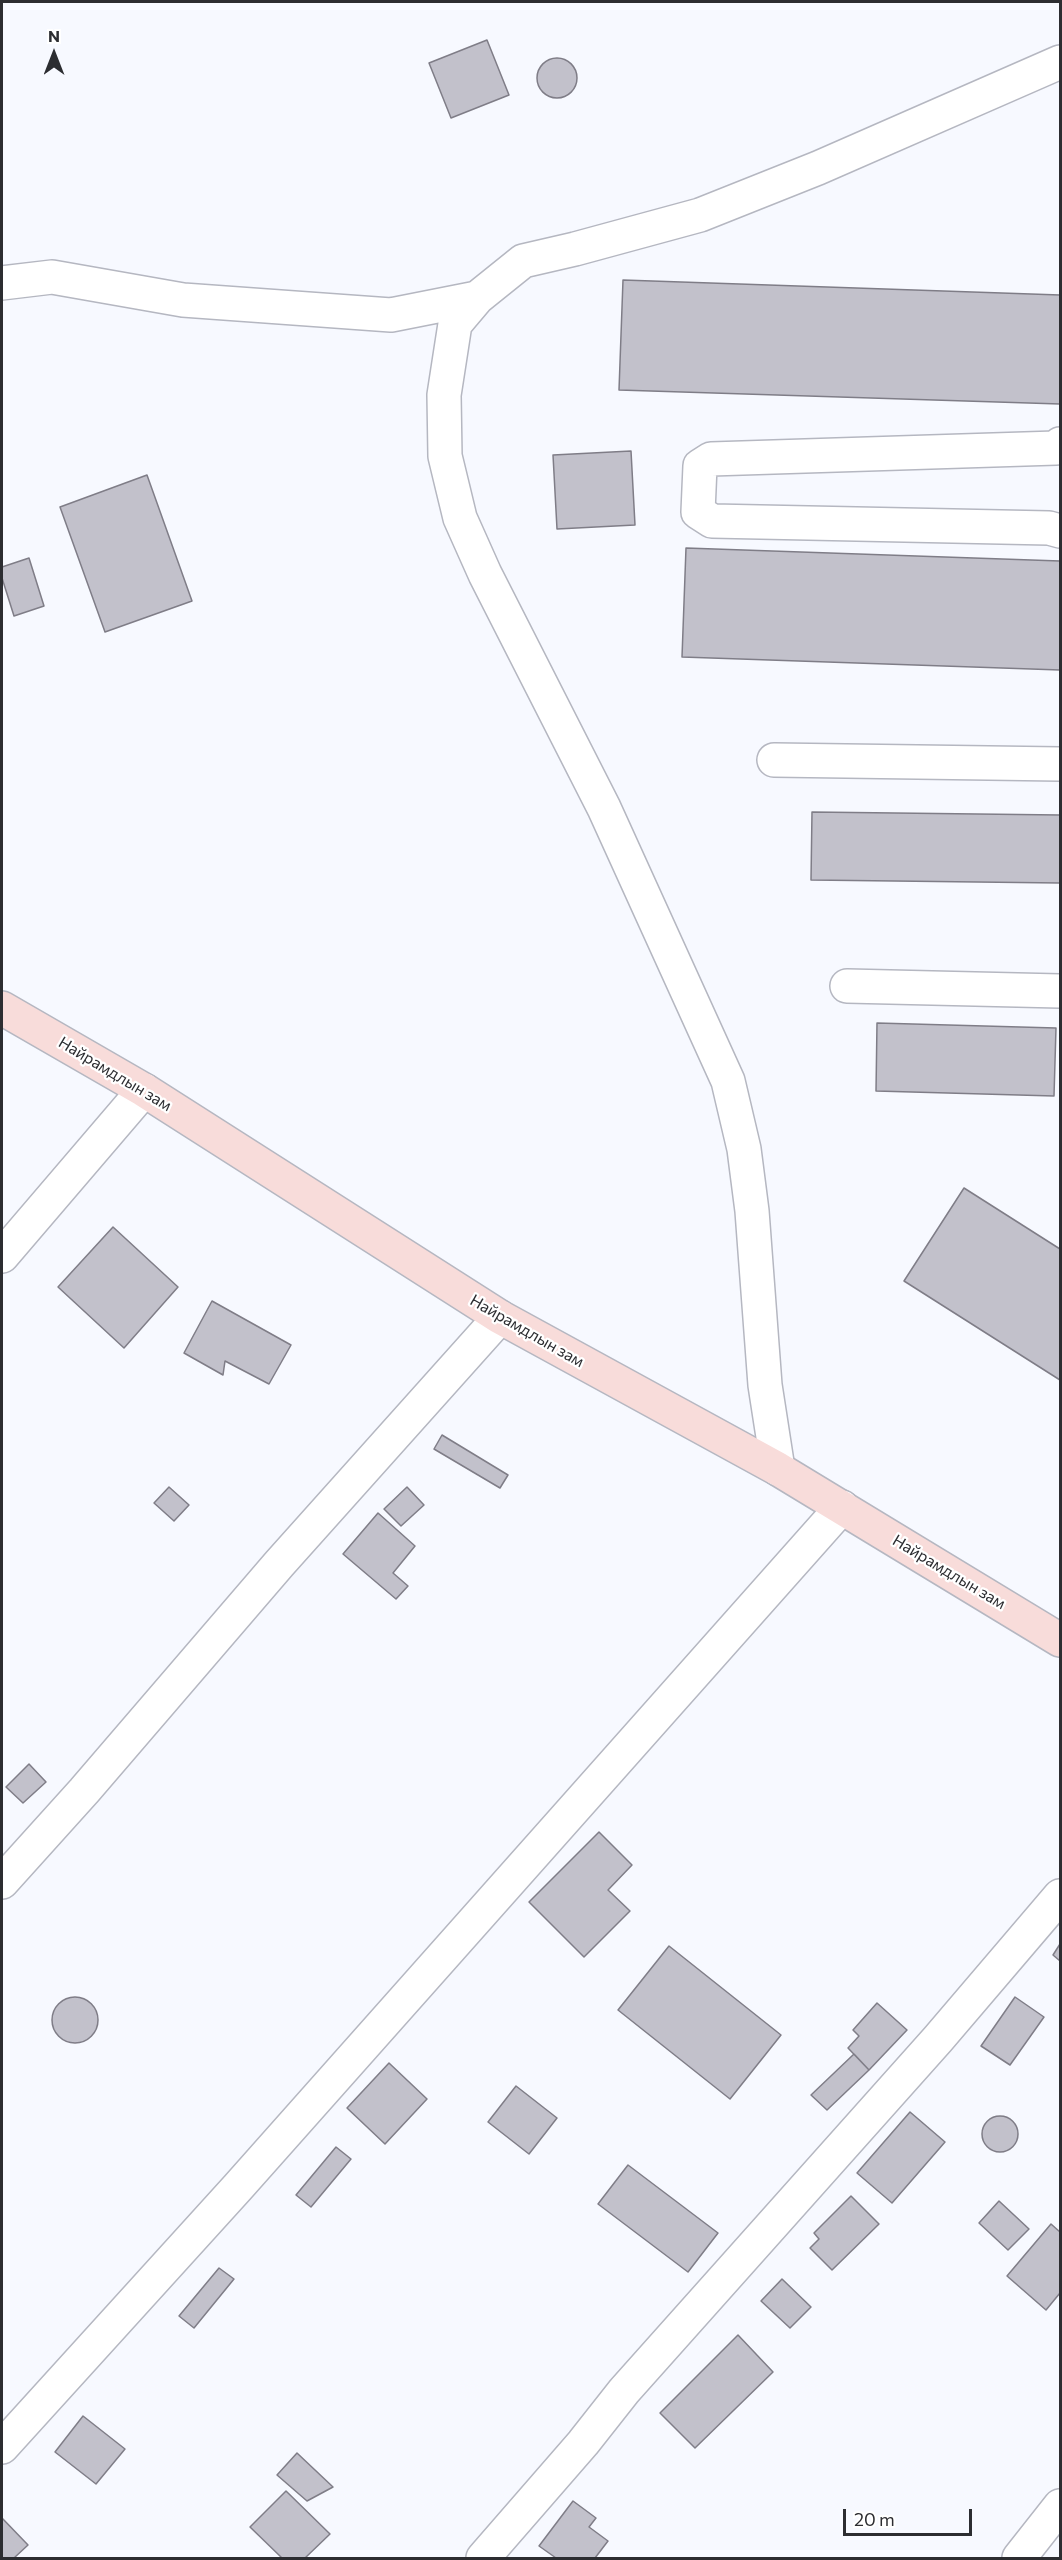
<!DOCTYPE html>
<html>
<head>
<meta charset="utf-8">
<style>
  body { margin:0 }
  #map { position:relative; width:1062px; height:2560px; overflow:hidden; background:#f7f9ff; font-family:Commissioner,sans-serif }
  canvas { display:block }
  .frame { position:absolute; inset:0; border:3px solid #2c2d31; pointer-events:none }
  .north { position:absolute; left:24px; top:24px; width:60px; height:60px; -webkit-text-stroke:4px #fff; paint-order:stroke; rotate:0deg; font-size:16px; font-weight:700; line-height:24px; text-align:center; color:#2c2d31 }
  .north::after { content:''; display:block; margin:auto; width:21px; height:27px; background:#2c2d31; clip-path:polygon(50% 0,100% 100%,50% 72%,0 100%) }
  .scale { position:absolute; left:843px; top:2509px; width:129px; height:27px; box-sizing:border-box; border:3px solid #2c2d31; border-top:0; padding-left:8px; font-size:18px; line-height:21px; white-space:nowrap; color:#2c2d31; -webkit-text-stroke:4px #fff; paint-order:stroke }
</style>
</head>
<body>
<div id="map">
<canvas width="1062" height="2560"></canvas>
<div class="frame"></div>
<div class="north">N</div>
<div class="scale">20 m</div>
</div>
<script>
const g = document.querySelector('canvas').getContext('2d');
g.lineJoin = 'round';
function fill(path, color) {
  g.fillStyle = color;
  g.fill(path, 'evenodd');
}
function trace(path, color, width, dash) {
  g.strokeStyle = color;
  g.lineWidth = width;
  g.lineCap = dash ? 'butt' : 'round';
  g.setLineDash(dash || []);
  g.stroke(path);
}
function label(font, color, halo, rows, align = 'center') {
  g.font = font + ' Commissioner,sans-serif';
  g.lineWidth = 4.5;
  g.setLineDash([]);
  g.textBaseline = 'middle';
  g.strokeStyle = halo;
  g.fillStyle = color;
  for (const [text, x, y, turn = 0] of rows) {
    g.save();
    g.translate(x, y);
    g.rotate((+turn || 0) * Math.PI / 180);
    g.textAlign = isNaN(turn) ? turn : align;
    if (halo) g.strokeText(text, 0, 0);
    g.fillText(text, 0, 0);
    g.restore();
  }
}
const building = new Path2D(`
  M487,40l22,55 -58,23 -22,-55z
  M537 78a20 20 0 1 1 40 0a20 20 0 1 1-40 0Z
  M623,280l437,15v109l-441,-14z
  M631,451l4,74 -78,4 -4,-74z
  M147,475l45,126 -87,31 -45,-125z
  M686,548l374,13v109l-378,-13z
  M29,558l15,48 -30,10 -12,-38v-11z
  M812,812l248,3v68l-249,-3z
  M877,1023l179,5 -2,68 -178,-5z
  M964,1188l96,61v131l-156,-99z
  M113,1227l65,60 -54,61 -66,-61z
  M212,1301l79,44 -22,39 -44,-23 -2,14 -39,-22z
  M442,1435l66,40 -8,13 -66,-39z
  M169,1487l20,18 -15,16 -20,-18z
  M407,1487l17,18 -23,21 -17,-17z
  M378,1513l37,33 -22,27 15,13 -12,13 -53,-45z
  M29,1764l17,18 -23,21 -17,-16z
  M599,1832l33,33 -24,25 22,21 -46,46 -55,-55z
  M1060,1944v17l-7,-6z
  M669,1946l112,89 -51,64 -112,-89z
  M1015,1997l29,20 -34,48 -29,-19z
  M52 2020a23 23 0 1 1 46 0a23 23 0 1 1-46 0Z
  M877,2003l30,27 -38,40 -21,-22 11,-12 -6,-6z
  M854,2054l15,16 -42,40 -16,-15z
  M389,2063l38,36 -42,45 -38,-36z
  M516,2086l41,32 -28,36 -41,-32z
  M910,2112l35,30 -53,61 -35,-30z
  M982 2134a18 18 0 1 1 36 0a18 18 0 1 1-36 0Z
  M336,2147l15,12 -40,48 -15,-12z
  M628,2165l90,68 -30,39 -90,-68z
  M851,2196l28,28 -47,46 -22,-22 9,-9 -5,-6z
  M999,2201l30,28 -21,21 -29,-27z
  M1051,2224l9,8v61l-14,17 -39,-34z
  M219,2268l15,11 -40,49 -15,-12z
  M782,2279l29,28 -21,21 -29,-27z
  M738,2335l35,37 -78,76 -35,-35z
  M83,2416l42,33 -29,35 -41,-32z
  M297,2453l36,34 -26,14 -30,-26z
  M286,2491l44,43 -25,24h-23l-32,-31z
  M573,2501l23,17 -7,9 19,14 -13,17h-39l-17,-12z
  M2,2518l26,27 -14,13h-12z`);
fill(building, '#c2c1cb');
trace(building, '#7f7d87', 1.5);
const street = new Path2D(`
  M2,283l50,-6 131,23 208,15 86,-17 46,-37 52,-12 125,-34 118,-47 242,-106
  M477,298l-22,26 -11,71 1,61 15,62 25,56 119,234 124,273 16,68 8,62 13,174 13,84
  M1060,444l-4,4 -345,11 -11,7 -2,46 14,9 337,7 11,3
  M774,760l286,4
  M847,986l213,5
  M2,1256l142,-166
  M2,1882l82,-91 195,-227 221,-247
  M2,2447l236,-260 604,-680
  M483,2558l100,-115 41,-52 314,-352 122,-143
  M1019,2558l41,-52`);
const secondary = new Path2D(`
  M2,1008l142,82 356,227 278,152 282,171`);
trace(street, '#b5b7c1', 36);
trace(secondary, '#b5b7c1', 36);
trace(street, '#fff', 33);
trace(secondary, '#f8dcda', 33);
label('16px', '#2c2d31', '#fff', [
  ["Найрамдлын зам",115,1074,31],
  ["Найрамдлын зам",527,1331,30],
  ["Найрамдлын зам",949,1572,31]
]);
</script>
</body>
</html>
